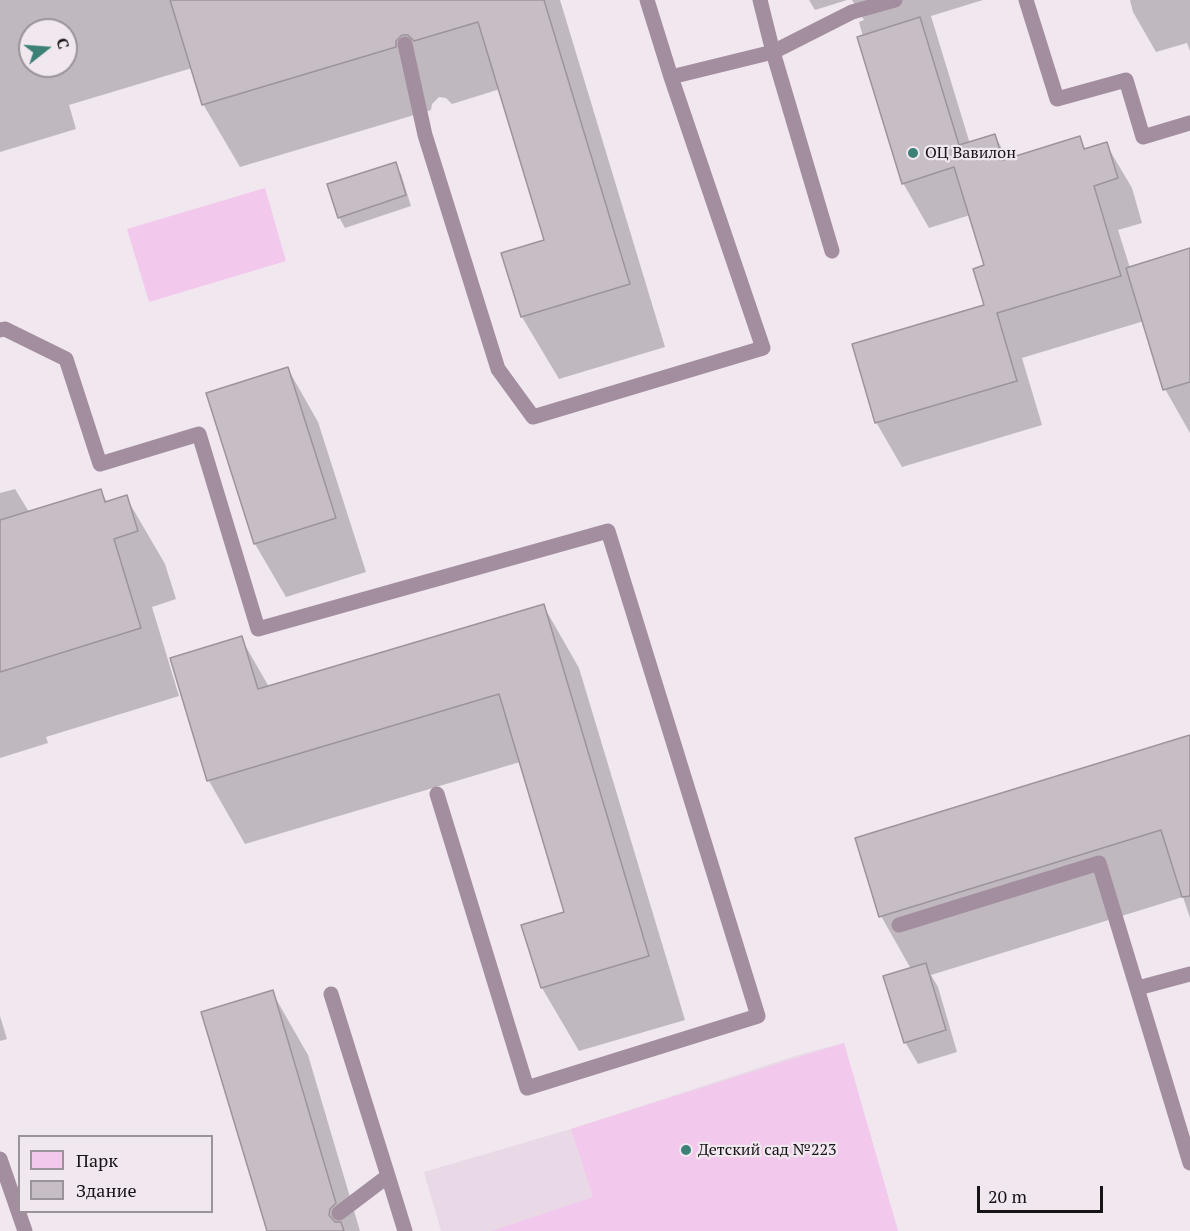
<!DOCTYPE html>
<html>
<head>
<meta charset="utf-8">
<style>
  body { margin:0 }
  #map { position:relative; width:1190px; height:1231px; overflow:hidden; background:#f1e7ef; font-family:"PT Serif",serif }
  canvas { display:block }
  .legend { position:absolute; left:18px; top:1135px; width:195px; height:78px; box-sizing:border-box; background:#f1e7ef; border:2px solid #9a9399; margin:0; padding:8px 10px; list-style:none; font-size:18px; color:#171417 }
  .legend li { display:flex; align-items:center; gap:12px; height:30px }
  .legend b { width:30px; border:2px solid #9a9399 }
  .north { position:absolute; left:18px; top:18px; width:60px; height:60px; box-sizing:border-box; background:#f1e7ef; border:2px solid #9a9399; border-radius:50%; rotate:73deg; font-size:16px; font-weight:700; line-height:24px; text-align:center; color:#171417 }
  .north::after { content:''; display:block; margin:auto; width:21px; height:27px; background:#3c8175; clip-path:polygon(50% 0,100% 100%,50% 72%,0 100%) }
  .scale { position:absolute; left:977px; top:1186px; width:126px; height:27px; box-sizing:border-box; border:3px solid #171417; border-top:0; padding-left:8px; font-size:18px; line-height:21px; white-space:nowrap; color:#171417; -webkit-text-stroke:4px #f1e7ef; paint-order:stroke }
</style>
</head>
<body>
<div id="map">
<canvas width="1190" height="1231"></canvas>
<ul class="legend">
<li><b style="height:16px;background:#f3c8ed"></b>Парк</li>
<li><b style="height:16px;background:#c6bdc5"></b>Здание</li>
</ul>
<div class="north">С</div>
<div class="scale">20 m</div>
</div>
<script>
const g = document.querySelector('canvas').getContext('2d');
g.lineJoin = 'round';
function fill(path, color) {
  g.fillStyle = color;
  g.fill(path, 'evenodd');
}
function trace(path, color, width, dash) {
  g.strokeStyle = color;
  g.lineWidth = width;
  g.lineCap = dash ? 'butt' : 'round';
  g.setLineDash(dash || []);
  g.stroke(path);
}
function label(font, color, halo, rows, align = 'center') {
  g.font = font + ' "PT Serif",serif';
  g.lineWidth = 4.5;
  g.setLineDash([]);
  g.textBaseline = 'middle';
  g.strokeStyle = halo;
  g.fillStyle = color;
  for (const [text, x, y, turn = 0] of rows) {
    g.save();
    g.translate(x, y);
    g.rotate((+turn || 0) * Math.PI / 180);
    g.textAlign = isNaN(turn) ? turn : align;
    if (halo) g.strokeText(text, 0, 0);
    g.fillText(text, 0, 0);
    g.restore();
  }
}
fill(new Path2D(`
  M844,1043l54,188h-457l-17,-59 147,-43 227,-74z`), '#e9d9e7');
fill(new Path2D(`
  M265,188l21,73 -137,41 -22,-73z
  M844,1043l54,188h-406l101,-34 -22,-68z`), '#f3c8ed');
fill(new Path2D(`
  M0,0h560l105,347 -106,32 -37,-62 24,-76 -46,-152 -48,15 -6,-6 -7,-1 -7,7 -1,6 -191,57 -37,-63 -11,-36 -123,37 7,24 -76,23zM30,30h36v36h-36z
  M809,0h38l-32,10z
  M852,0h131l-52,16 39,128 25,-8 13,23 71,-21 7,12 20,-6 26,44 10,35 -24,7 12,38 60,-18v183l-25,-44 -21,-68 -122,37 20,67 -140,42 -26,-45 110,-116v-40l-16,-51 -41,13 -26,-45 -44,-161 5,-2z
  M1130,0h60v51l-3,-8 -31,9 -23,-40z
  M395,164l6,10 10,32 -66,22 -6,-11z
  M288,369l30,53 48,150 -80,25 -31,-53 -47,-150z
  M15,489l14,23 71,-22 7,12 19,-5 39,67 11,35 -24,8 27,89 -133,41 2,6 -48,15v-265z
  M543,605l36,63 106,352 -106,31 -37,-63 -19,-62 43,-13 -46,-151 -275,82 -36,-63 -37,-122 69,-21 28,49z
  M1190,736v182l-7,-21 -252,78 7,12 19,65 -39,12 -13,-22 6,-73 -30,-53z
  M272,992l36,63 52,176h-92z
  M0,1016l7,23 -7,2z`), '#0003');
const building = new Path2D(`
  M170,0h374l86,284 -109,33 -20,-64 43,-13 -66,-218 -64,19 -6,-6h-6l-6,6v6l-194,58z
  M920,17l39,128 36,-11 8,26 77,-24 4,13 23,-7 11,36 -24,8 27,90 -124,37 20,68 -142,42 -23,-79 132,-39 -11,-36 11,-4 -30,-98 -52,17 -45,-147z
  M396,162l10,33 -68,23 -11,-34z
  M1190,248v134l-27,8 -37,-122z
  M288,367l48,151 -82,26 -48,-151z
  M101,489l4,13 22,-7 11,36 -24,8 27,89 -141,44v-152z
  M544,604l105,352 -108,32 -20,-63 43,-13 -65,-218 -292,87 -37,-123 72,-22 16,53z
  M1190,735v161l-8,1 -21,-67 -282,87 -24,-79z
  M926,963l20,67 -42,13 -21,-67z
  M273,990l63,213 -6,6 -1,6 6,7h6l3,9h-77l-66,-219z`);
fill(building, '#c6bdc5');
trace(building, '#9d949b', 1.5);
trace(new Path2D(`
  M760,0l13,52 59,199
  M1026,0l31,99 69,-19 17,57 47,-14
  M405,44l20,91 73,234 35,48 230,-69 -92,-271 -24,-77
  M671,77l102,-25 79,-40 43,-12
  M0,330l5,-1 61,30 34,105 99,-30 59,195 350,-98 150,485 -231,72 -90,-294
  M899,925l200,-62 91,300
  M1138,988l52,-14
  M331,994l57,182 -49,37
  M0,1159l25,72
  M388,1176l17,55`), '#a28e9f', 15);
for (const [x, y, r, color] of [
  [913,153,6,"#3c8175"],
  [686,1150,6,"#3c8175"]
]) {
  const dot = new Path2D();
  dot.arc(x, y, r, 0, 2 * Math.PI);
  g.fillStyle = color;
  g.fill(dot);
  trace(dot, '#f1e7ef', 2);
}
label('16px', '#171417', '#f1e7ef', [
  ["ОЦ Вавилон",925,153],
  ["Детский сад №223",698,1150]
], 'left');
</script>
</body>
</html>
